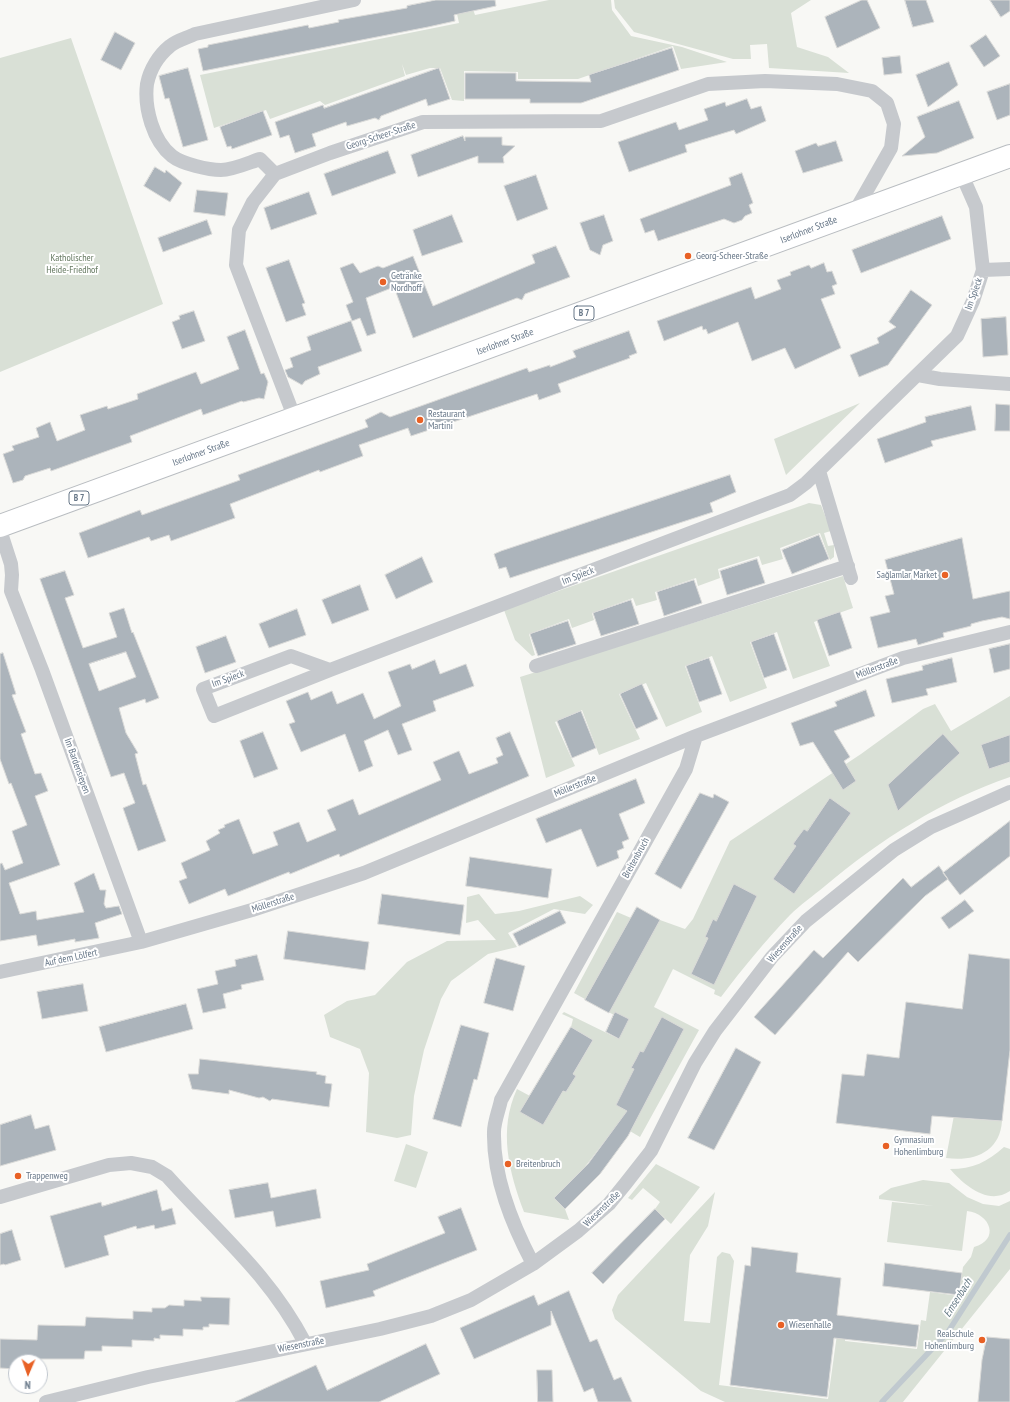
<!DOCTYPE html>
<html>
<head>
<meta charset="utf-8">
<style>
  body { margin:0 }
  #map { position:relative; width:1010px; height:1402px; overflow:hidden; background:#f8f8f5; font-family:"PT Sans Narrow",sans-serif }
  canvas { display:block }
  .north { position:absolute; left:8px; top:1354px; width:40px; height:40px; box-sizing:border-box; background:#fff; border:1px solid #c2c8cf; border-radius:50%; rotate:182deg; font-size:11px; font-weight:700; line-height:16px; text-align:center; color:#667687 }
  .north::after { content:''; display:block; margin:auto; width:14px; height:18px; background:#e86125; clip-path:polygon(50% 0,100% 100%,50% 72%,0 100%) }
</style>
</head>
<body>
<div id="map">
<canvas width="1010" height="1402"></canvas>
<div class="north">N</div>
</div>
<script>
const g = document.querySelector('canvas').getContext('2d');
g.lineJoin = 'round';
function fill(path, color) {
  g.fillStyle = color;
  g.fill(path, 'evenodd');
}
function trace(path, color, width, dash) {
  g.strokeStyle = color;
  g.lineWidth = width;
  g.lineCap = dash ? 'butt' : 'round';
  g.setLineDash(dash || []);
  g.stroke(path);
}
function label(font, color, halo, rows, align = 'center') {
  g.font = font + ' "PT Sans Narrow",sans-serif';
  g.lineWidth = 4;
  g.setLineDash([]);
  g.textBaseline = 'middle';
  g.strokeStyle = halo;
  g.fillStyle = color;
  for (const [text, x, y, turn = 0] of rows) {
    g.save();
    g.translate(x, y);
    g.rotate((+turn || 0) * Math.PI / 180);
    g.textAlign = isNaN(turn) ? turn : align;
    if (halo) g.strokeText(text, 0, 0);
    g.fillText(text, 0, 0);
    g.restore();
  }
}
fill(new Path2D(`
  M454,0l18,6 3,9 74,-15h62l1,10 19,26 51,11 45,15 -46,7 -8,-23 -95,33h-60v-7l-54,-1v30l-12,-1 -12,-32h-10l-24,7 -4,-11 3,12 -80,29 -5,-4 -50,18 -4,-9 -52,18 -14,-53 259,-52z
  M614,0h197l-20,13 6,34 31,10 21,16 -80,-5 -2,-24 -17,1 1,14h-18l-99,-27 -19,-24z
  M71,38l92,266 -163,68v-314z
  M860,403l-74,72 -12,-36z
  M809,503l12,2 10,26 -7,2 4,13 6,-1v12l-4,3 -10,-27 -40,15 3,11 -21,6 -3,-9 -41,13 2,9 -22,8 -2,-8 -41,14 2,8 -21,6 -3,-8 -41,15 2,7 -22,8 -3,-9 -40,15 6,21 -3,1 -17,-16 -11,-30z
  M843,576l10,32 -39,14 16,44 -37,13 -16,-47 -27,10 17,46 -37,14 -18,-46 -27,10 17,46 -36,15 -20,-44 -27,11 21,45 -41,16 -17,-45 -27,12 20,44 -29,12 -26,-101z
  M1010,696v81c-68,23 -130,63 -185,109 -12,10 -25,19 -35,29 -25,26 -47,53 -69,82l-7,-3 1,-4 -42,-21 -19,38 45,23 -59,107 -22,-13 -34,44 -30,30 11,11 4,11 -45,-8c-15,-40 -26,-82 -7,-123l13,7 33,-5 3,1 9,-16 -2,-2 20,-34 -22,-13 2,-8 -11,-5 2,-2 55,27 -5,-24 -40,-22 43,-81 14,6 6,-11 23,13 25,9 8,-10 37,-78 131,-87 62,-45 12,-5 16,27z
  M479,894l16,20 24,-3 61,-15 13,9 -8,9 -31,-5 -46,24 9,14 -29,7 -37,27 -10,18 -17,51 -10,46 -3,39 -14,3 -31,-6 3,-59 -9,-24 -30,-12 -6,-22 23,-14 28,-6 32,-33 40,-21 49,-1 -18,-20 -12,3 1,-26z
  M955,1110l15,9 32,2c-2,31 -28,41 -56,37z
  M406,1144l22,8 -12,36 -22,-7z
  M1004,1147l6,2v42c-22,15 -46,-6 -60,-22 23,0 37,-7 54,-22z
  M656,1164l44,23 -29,37 -16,-15 5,-7 -17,-14 -11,12 -4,-2z
  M923,1180l26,3 18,14 16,7 16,2 11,-5v68l-107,133h-178l-24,-11 -86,-72 -3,-9 6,-15 97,-103 -7,34 -18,29 -6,66 26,2 7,-66 5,-5 8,2 4,7 -15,124 109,14 11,-79 7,1 -1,20 72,8 4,-29 5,1 4,-29 29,4 4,-29 8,-10 3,-10c26,-7 17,-33 -7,-36l-5,40 -75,-9 5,-40 42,4 -55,-7v-3l12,-8z`), '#d9e0d6');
trace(new Path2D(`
  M882,1402l66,-70 62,-97`), '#c0c9cf', 5.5);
const building = new Path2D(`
  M436,0h59l1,6 -42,9 1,6 -27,6 -225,44 -5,-22 10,-2v-2l100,-20 1,3 30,-6 -1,-2 69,-12v-2z
  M862,0h5l13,28 -43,20 -12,-31z
  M905,0h21l8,22 -21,5z
  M990,0h20v11l-9,6z
  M115,32l20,11 -14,27 -20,-10z
  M986,35l14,21 -16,11 -14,-21z
  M672,48l7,22 -98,33h-51v-4h-65v-26h51v8l75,1 -2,-7z
  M900,56l2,17 -18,2 -2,-17z
  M949,62l9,23 -30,22 -12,-32z
  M188,68l20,72 -25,7 -14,-49 -4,1 -6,-23z
  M439,68l11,31 -22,7 -2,-7 -45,17 -2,4 -4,-2 -28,8 -1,-4 -34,12 4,12 -21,7 -6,-18 -9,3 -5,-16 48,-17 1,3z
  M1010,84v31l-13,5 -10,-28z
  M747,99l4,10 10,-3 5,15 -30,13 -2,-4 -49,15 2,7 -58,20 -11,-30 58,-20 3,8 29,-10 -4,-11 21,-7 1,4z
  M959,101l15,37 -37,15 -35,3 23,-19 -8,-20z
  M263,111l9,24 -40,14 -1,-3 -4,1 -7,-20z
  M463,136l2,5v-4h37v8l13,1 -12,11 1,6h-26v-7l-60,21 -7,-22z
  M836,141l7,20 -40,12 -8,-22 21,-8 2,3z
  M388,151l8,22 -64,23 -8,-22z
  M155,167l10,6 1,-3 16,13 -12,19 -26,-16z
  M742,173l11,30 -4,2 3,8 -7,3 -3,4 -8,3 -10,-4 -66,22 -4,-11 -9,3 -5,-14 91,-34 -2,-7z
  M536,175l12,34 -31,12 -13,-35z
  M197,190l31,3 -3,23 -31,-4z
  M309,192l8,22 -46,16 -7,-22z
  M452,215l11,27 -41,14 -9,-26z
  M604,215l9,26 -10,4 -3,10 -10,-5 -10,-27z
  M942,216l9,23 -90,34 -9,-23z
  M207,220l5,14 -49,18 -5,-14z
  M556,246l14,31 -45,17 -3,6 -5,-2 -104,40 -19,-51 -28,11 10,35 -9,3 -7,-18 -8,3 -6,-16 7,-3 -13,-34 13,-5 7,10 18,-7 5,2 30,-12 20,50 102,-43 -3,-8z
  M289,260l16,43 -3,1 4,11 -20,7 -20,-54z
  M824,263l3,9 5,-1 5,13 -5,2 3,8 -14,5 20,49 -46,21 -10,-21 -33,13 -14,-39 -30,12 -2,-5 -3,1 -1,-4 -38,15 -7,-20 94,-34 4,12 26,-10 -4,-9 14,-5 -1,-3 19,-7 2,3z
  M911,290l21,15 -44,60 -29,12 -9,-22 29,-12 -2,-5 19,-11 -7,-5z
  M194,311l11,30 -23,8 -10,-27 8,-3 -1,-3z
  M1006,317l2,38 -25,2 -2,-38z
  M351,321l11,30 -44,16 2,7 -15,7 -3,4 -14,-8 -3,-7 8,-3 -3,-9 21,-8 -4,-13z
  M245,330l16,44 3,-1 4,9 -4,17 -5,-1 -16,4 -1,-1 -39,14 -2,-6 -71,27 2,6 -81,29 -1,-3 -25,8 -2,4 -10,3 -10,-29 11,-4 -2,-4 27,-9 -3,-9 14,-6 7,19 28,-11 -5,-15 27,-9 1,3 30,-10 -1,-5 59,-22 5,12 38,-15 -12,-32z
  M629,331l8,22 -8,3 1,2 -72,26 3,8 -22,8 -2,-6 -126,42 -3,-8 -49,17 4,11 -43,16 -1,-2 -89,34 5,14 -64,23 -2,-6 -18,6 -2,-4 -61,21 -9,-25 61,-23 2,5 98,-35 -2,-5 130,-48 -3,-7 16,-8 9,5 137,-49 2,4 21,-7v2l26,-10 -3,-6z
  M996,404l14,1v26h-15z
  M971,406l5,24 -45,11 2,5 -48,17 -8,-24 49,-17 -1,-5z
  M730,475l6,17 -26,11 3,9 -203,66 -4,-11 -7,2 -5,-15 7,-3z
  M819,535l10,24 -37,15 -10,-24z
  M962,538l11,61 37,-8v28l-8,-2 -20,4 -11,3v2l-28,7 1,4 -26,8 -2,-6 -38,9 -8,-31 20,-5 -5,-16 9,-2 -9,-34z
  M422,557l11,25 -37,17 -11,-24z
  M757,559l8,24 -38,12 -7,-24z
  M65,571l9,24 -9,3 18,50 34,-11 -8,-24 15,-5 8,25 1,-1 26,66 -13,5 -1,-4 -26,9 7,25 12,20 -3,1 8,31 3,-1 20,57 -28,10 -15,-43 12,-5 -11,-30 -13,4 -71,-198zM126,652l10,25 -37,14 -10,-27z
  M694,580l8,23 -38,13 -7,-24z
  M360,585l9,25 -37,14 -10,-24z
  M631,600l8,24 -38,12 -8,-23z
  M297,609l9,26 -37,13 -10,-24z
  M840,612l12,36 -23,8 -12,-36z
  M568,621l8,23 -38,12 -8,-22z
  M774,634l13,36 -23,8 -13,-36z
  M226,636l10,26 -31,11 -9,-26z
  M1010,644v25l-16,4 -5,-24z
  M3,653l13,41 -4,1 14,37 -5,2 14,40 6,-1 7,18 -13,5 25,69 -51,18 11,31 16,-3 1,9 47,-8 -10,-29 20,-10 6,17h6l-2,14 2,4 13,-2 3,8 -27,9 4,15 -24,4v-3l-37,7 -2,-11 -36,6v-77l2,-1 3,7 18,-7 -11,-32 15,-6 -16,-42 -2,1 -9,-25v-105z
  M709,658l13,36 -23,8 -13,-36z
  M952,658l5,24 -31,7 2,6 -36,8 -6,-24 37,-9 -1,-4z
  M435,660l5,14 26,-10 8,22 -41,15 3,10 -34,13 10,26 -14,5 -10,-25 -24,11 9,25 -14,6 -14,-38 -44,18 -12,-28 6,-2 -9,-21 22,-9 3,8 21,-9 5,13 26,-11 11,26 27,-13 -13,-34 22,-8 2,5z
  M642,684l16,35 -22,10 -16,-35z
  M866,690l9,26 -41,15 16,26 -6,4 12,20 -13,9 -30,-48 -13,4 -9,-23 46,-17 -2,-4z
  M581,711l15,37 -24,10 -15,-37z
  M263,732l15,37 -24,9 -14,-37z
  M510,732l19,44 -189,81 -1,-3 -49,20 -1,-2 -61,24 -3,-7 -36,15 -10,-23 8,-3 -6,-15 29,-13 -4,-9 14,-8 -2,-3 7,-3 -1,-2 15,-6 14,35 25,-9 -5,-13 26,-10 8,20 29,-12 -9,-20 26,-11 6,16 82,-35 -8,-18 26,-11 10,23 29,-11 -2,-5 7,-3 -7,-17z
  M943,734l17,19 -62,58 -10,-26z
  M1010,735v27l-21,7 -8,-24z
  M636,779l9,24 -26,11 10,25 -7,3 2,6 -7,3 2,7 -22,9 -16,-38 -35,14 -10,-24z
  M700,793l13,5 1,-4 15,8 -48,87 -26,-15z
  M830,798l21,15 -57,81 -21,-15 23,-33 -3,-2 5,-7 6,-8 3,2z
  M1010,821v35l-50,39 -17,-22z
  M470,857l82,12 -4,29 -82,-12z
  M939,866l9,13 -23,17 -67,66 -10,-10 -73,83 -21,-18 60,-67 9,8 80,-80 8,9z
  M734,884l23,12 -43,89 -23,-11 17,-36 -3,-1 8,-18 3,2z
  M382,894l82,11 -4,30 -82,-11z
  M965,900l9,11 -25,18 -8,-11z
  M637,907l23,13 -51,93 -24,-13z
  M560,911l6,12 -47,23 -6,-12z
  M288,931l81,11 -4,28 -81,-11z
  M969,954l41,5v91l-8,71 -70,-5 -2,18 -94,-11 6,-49 22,2 3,-22 32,4 7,-56 56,7z
  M257,955l7,25 -23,5 1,4 -19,5 3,14 -23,5 -6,-24 21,-5 -3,-13 21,-5 -1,-6z
  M496,958l29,8 -12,45 -29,-8z
  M83,984l5,27 -46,8 -5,-27z
  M186,1004l7,25 -87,23 -7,-25z
  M615,1012l14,7 -10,20 -13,-7z
  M662,1017l22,12 -56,107 -28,38 -35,35 -11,-11 34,-34 39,-53 -11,-6 18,-36 -3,-1 5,-9 4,-8 3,1z
  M461,1025l28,8 -12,47 -3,-1 -13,48 -28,-8z
  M571,1027l22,13 -20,34 3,2 -10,16 -3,-1 -20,34 -23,-13z
  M736,1048l25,14 -47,88 -26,-12z
  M200,1059l117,13 -1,2 10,2 -1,7 7,1 -3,23 -57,-8 -2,2 -7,-4 -4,1 -30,-8v4l-37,-5 -4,-15h10z
  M31,1115l4,14 14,-4 7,25 -56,16v-41z
  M268,1183l3,15 45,-9 5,29 -45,9 -3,-16 -38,7 -6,-28z
  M157,1190l5,21 10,-3 4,16 -21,5 -1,-4 -17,4 -1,-3 -32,10 5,19 -44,13 -15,-52 51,-14 1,4z
  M461,1208l16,42 -104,41 2,5 -49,12 -6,-27 49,-11 -2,-6 78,-31 -7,-16z
  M655,1209l10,10 -62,65 -11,-11z
  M12,1230l9,30 -16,5 -1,-1 -4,1v-31z
  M752,1247l46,6 -2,19 45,6 -4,37 82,10 -3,22 -82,-9 -7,59 -97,-12 15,-120 5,1z
  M885,1263l77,10 -3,22 -76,-9z
  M569,1291l21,51 7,-3 17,41 7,-3 11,25h-34l-5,-14 -9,4 -33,-81v14l-77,34 -14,-31 74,-33 4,10z
  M201,1297l29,1 -1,27 -20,-1v3h-6v3l-20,-1v7l-23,-1v4l-6,-1v3l-22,-1v7l-30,-1v5h-17l-1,8h-47l-1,3h-20v7l-16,-1v-29l37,1 1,-15 47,1 1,-9 47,2v-8l19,1v-4h13l4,-3 15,1v-6l17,1z
  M987,1337l23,2v63h-32l4,-42z
  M426,1344l14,30 -61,28h-144l81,-37 11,25z
  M537,1370h15l1,32h-15z`);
fill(building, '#acb4bb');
trace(building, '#dadad8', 1);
const primary = new Path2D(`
  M0,526l1010,-370`);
trace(primary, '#b9bdc1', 24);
trace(new Path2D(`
  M275,174l-15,-15c-12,4 -27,11 -39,11 -12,0 -39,-6 -49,-14 -19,-15 -28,-48 -25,-72 3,-15 12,-29 23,-38 7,-6 17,-8 25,-12l159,-34
  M983,270l27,-1
  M918,375l22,4 70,5
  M295,419l-59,-154 3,-35 14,-28 22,-28 55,-21 93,-31 178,-1 107,-37 57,-3 72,3 35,7 15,12 7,21 -3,24 -37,65
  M819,471l32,107
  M0,530l11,34 1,11 -1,16 31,79 99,272
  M536,666l312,-100
  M330,670l-116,46 -11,-27 88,-33 39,14 460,-175 16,-12 151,-147 16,-35 10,-31 -7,-63 -14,-32
  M0,972l141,-30 111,-32 112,-37 332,-137 207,-78 107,-26
  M0,1197l109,-32 22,-2 21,4 15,9c51,57 102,98 138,167
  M533,1264c-21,-40 -40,-86 -39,-132 0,-10 5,-22 7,-32l185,-331 10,-33
  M46,1402l102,-25 232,-48 51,-13 40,-16 62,-36 45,-33 31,-27 17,-21 25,-32 44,-88 20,-32 57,-74 34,-36 88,-71 37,-23 79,-35`), '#c6c9cd', 14);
trace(primary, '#fff', 22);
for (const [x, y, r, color] of [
  [688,256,4,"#e86125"],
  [383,282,4,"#e86125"],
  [420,420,4,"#e86125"],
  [945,575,4,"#e86125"],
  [886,1146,4,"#e86125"],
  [508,1164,4,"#e86125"],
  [18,1176,4,"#e86125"],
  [781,1325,4,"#e86125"],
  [982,1340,4,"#e86125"]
]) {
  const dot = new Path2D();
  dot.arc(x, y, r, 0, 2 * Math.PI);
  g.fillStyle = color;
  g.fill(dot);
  trace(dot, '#fff', 1.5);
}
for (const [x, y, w] of [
  [584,313,20],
  [79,498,20]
]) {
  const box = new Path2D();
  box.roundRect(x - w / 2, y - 7, w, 14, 3);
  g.fillStyle = '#fff';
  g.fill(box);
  trace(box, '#667687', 1);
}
label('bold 9px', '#667687', null, [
  ["B 7",584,313],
  ["B 7",79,498]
]);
label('10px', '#667687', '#fff', [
  ["Georg-Scheer-Straße",381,136,-18],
  ["Iserlohner Straße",809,230,-21],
  ["Im Spieck",974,294,-70],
  ["Iserlohner Straße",505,342,-20],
  ["Iserlohner Straße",201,453,-20],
  ["Im Spieck",578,576,-21],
  ["Möllerstraße",877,668,-21],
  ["Im Spieck",228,679,-20],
  ["Im Bardensiepen",77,766,70],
  ["Möllerstraße",575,786,-22],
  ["Breitenbruch",636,858,-61],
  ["Möllerstraße",273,903,-18],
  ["Wiesenstraße",785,944,-48],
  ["Auf dem Lölfert",71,958,-12],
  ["Wiesenstraße",602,1209,-44],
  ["Wiesenstraße",301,1345,-11]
]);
label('10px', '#667687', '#fff', [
  ["Georg-Scheer-Straße",696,256],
  ["Getränke",391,276],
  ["Nordhoff",391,288],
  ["Restaurant",428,414],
  ["Martini",428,426],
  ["Sağlamlar Market",937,575,"right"],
  ["Gymnasium",894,1140],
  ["Hohenlimburg",894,1152],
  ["Breitenbruch",516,1164],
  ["Trappenweg",26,1176],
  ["Wiesenhalle",789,1325],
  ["Realschule",974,1334,"right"],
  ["Hohenlimburg",974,1346,"right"]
], 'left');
label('10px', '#657961', '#fff', [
  ["Katholischer",72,258],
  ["Heide-Friedhof",72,270]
]);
label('italic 11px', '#627783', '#fff', [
  ["Emsenbach",958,1298,-58]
]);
</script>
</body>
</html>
